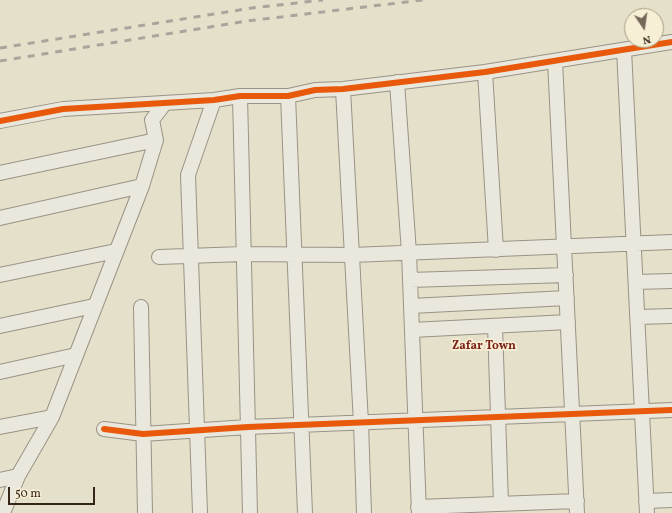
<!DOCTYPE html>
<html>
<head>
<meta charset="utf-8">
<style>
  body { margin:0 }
  #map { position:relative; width:672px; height:513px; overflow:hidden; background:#e5e0ca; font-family:Vollkorn,serif }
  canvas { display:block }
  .north { position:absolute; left:624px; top:8px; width:40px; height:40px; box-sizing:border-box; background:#f6efd5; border:1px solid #a99e8a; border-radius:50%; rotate:167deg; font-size:11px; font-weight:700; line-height:16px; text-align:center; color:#352519 }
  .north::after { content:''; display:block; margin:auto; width:14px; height:18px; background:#736657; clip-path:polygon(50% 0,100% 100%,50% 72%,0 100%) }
  .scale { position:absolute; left:8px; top:487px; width:87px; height:18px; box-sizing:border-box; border:2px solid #352519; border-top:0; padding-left:5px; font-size:12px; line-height:14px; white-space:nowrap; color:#352519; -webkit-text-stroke:3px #f6efd5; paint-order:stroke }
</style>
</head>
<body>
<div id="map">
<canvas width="672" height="513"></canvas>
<div class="north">N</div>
<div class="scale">50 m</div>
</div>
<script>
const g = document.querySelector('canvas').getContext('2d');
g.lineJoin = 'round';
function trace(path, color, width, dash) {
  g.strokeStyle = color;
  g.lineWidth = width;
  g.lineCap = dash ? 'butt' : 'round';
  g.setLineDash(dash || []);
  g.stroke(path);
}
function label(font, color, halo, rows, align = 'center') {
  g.font = font + ' Vollkorn,serif';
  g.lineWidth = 3.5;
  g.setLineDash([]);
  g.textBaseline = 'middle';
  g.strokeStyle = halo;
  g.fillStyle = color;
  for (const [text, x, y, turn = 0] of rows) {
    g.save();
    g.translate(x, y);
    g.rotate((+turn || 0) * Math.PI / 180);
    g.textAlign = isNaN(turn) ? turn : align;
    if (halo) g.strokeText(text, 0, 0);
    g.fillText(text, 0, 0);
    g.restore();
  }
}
const minor = new Path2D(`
  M624,50l23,463
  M555,61l22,452
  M485,72l11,178
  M397,82l12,171 10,260
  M343,89l18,334 3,90
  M240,96l10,417
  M288,96l17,417
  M0,121l63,-12 151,-9 26,-4h48l27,-6 28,-1 142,-17 187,-30
  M0,173l156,-33
  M0,218l142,-32
  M159,257l84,-3 109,1 320,-13
  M0,275l116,-24
  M410,280l156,-5
  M636,282l36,-1
  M411,306l156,-8
  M141,307l4,206
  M638,317l34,-1
  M0,326l94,-20
  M495,326l6,178
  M412,330l156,-8
  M0,372l76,-17
  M0,427l52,-10
  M104,429l39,5 105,-7 424,-17
  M0,480l18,-4
  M646,501l26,-1
  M418,507l159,-6
  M3,513l15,-37 34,-59 90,-231 14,-46 -4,-20 13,-17
  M200,513l-12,-338 26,-75`);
trace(minor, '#989385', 16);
trace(minor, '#eae8dd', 14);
trace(new Path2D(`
  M0,48l252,-40 71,-8
  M0,61l247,-40 176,-21`), '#aaa59c', 3, [7, 7]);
trace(new Path2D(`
  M0,121l63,-12 151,-9 26,-4h48l27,-6 28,-1 142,-17 187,-30
  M104,429l39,5 105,-7 424,-17`), '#e8590c', 6);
label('bold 12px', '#7a1f14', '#f6efd5', [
  ["Zafar Town",484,347]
]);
</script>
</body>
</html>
